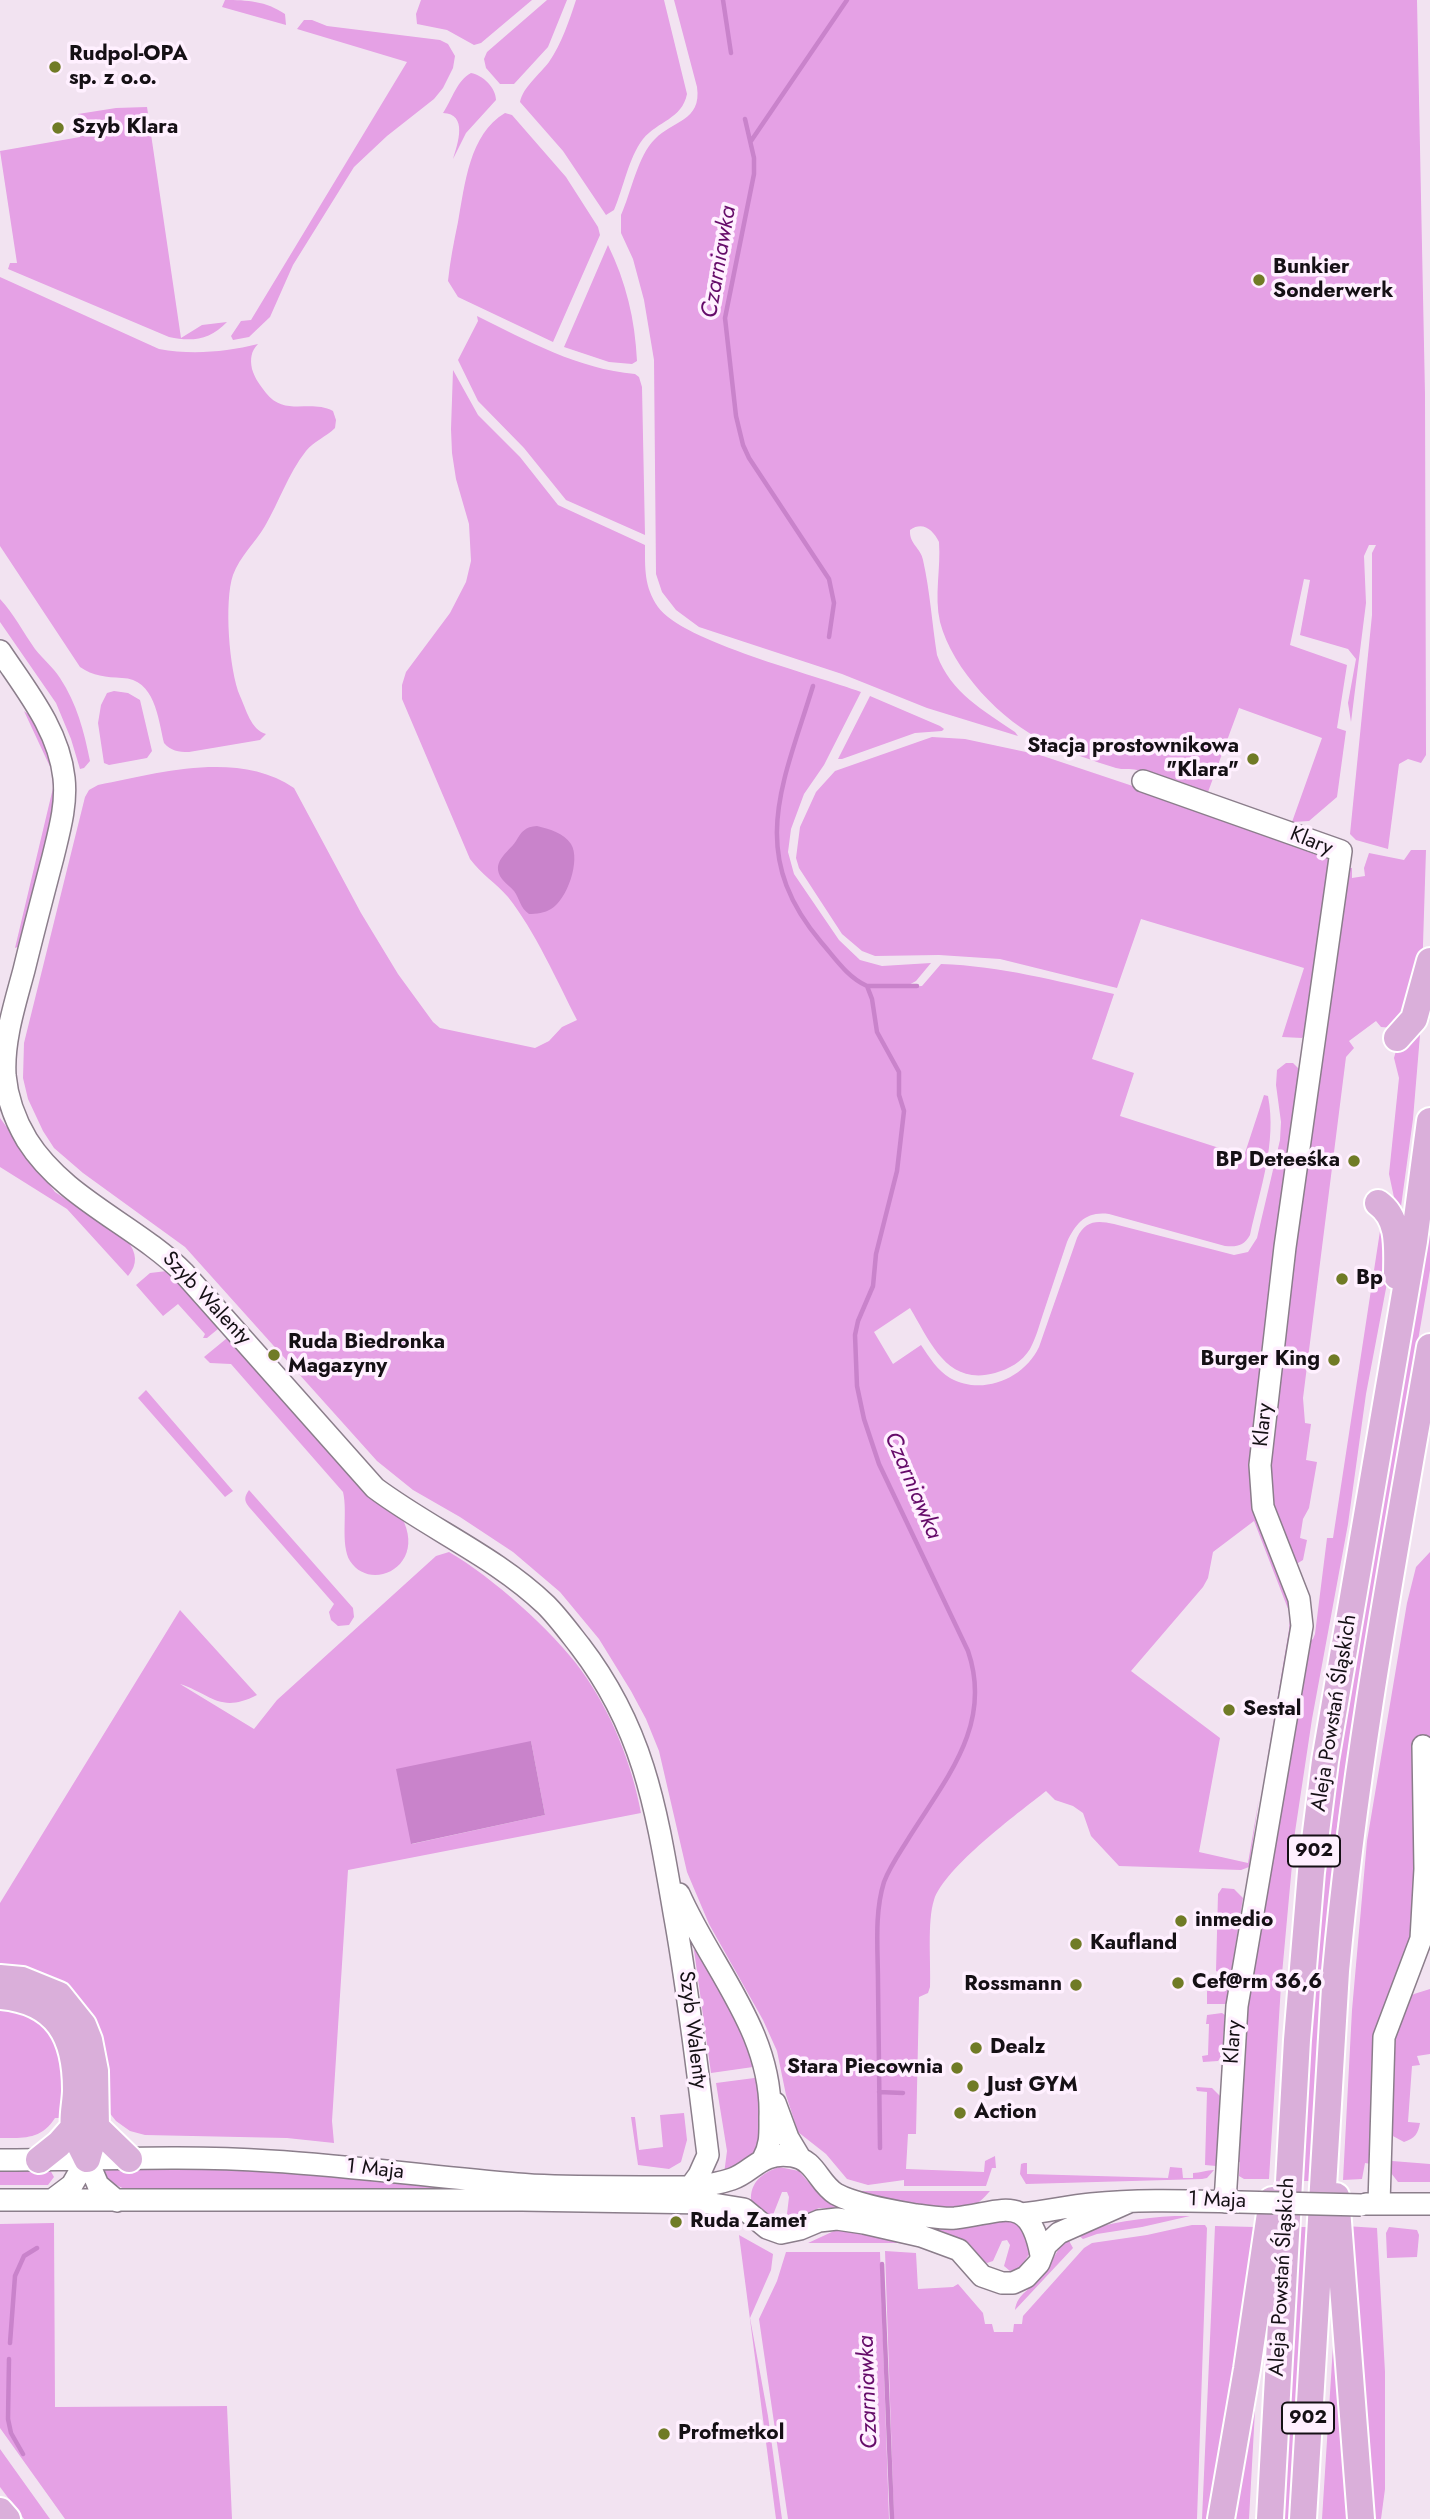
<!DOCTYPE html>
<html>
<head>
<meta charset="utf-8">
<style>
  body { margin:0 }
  canvas { display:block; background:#f2e3f1 }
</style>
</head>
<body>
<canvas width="1430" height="2519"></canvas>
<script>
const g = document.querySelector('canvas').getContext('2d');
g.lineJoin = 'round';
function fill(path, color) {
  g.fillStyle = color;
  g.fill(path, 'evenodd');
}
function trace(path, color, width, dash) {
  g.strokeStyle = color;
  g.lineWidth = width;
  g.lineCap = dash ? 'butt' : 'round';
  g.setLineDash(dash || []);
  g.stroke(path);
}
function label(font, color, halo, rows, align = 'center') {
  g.font = font + ' Jost,sans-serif';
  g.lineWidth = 7;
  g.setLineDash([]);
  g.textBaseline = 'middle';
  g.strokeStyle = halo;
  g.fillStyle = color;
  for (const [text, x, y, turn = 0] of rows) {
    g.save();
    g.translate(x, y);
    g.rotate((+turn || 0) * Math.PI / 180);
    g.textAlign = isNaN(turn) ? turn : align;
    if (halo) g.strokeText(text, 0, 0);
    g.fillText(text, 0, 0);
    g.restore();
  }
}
fill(new Path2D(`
  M225,0c22,0 41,1 60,14l1,11 -64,-18z
  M421,0h111l-51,43 -7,2 -27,-15 -30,-6 -1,-10z
  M547,0h20l-19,47 -34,37h-14l-14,-16 -2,-9 3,-7z
  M576,0h88l23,94c-5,25 -29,27 -44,45 -15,20 -19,48 -29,71l-8,5 -43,-64 -43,-49c3,-15 20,-28 29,-40 13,-19 20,-41 27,-62z
  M674,0h743l8,394 1,361 -5,8 -13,-4 -9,5 -11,85 -32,-9 -6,-6 22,-219v-62l4,-8h-7l-5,11 2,47 -15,119 -3,-19 8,-44 -8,-10 -48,-14 10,-55 -6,-1 -14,66 57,20 -10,63 9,3 -9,66 -28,24 -17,1 30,-84 -83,-30 -31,84c-24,-7 -47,-16 -71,-22 -7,-2 -14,0 -21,-2 -23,-7 -48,-16 -70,-26 -44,-20 -94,-73 -106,-120 -6,-27 1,-53 -1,-80 -6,-12 -16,-21 -29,-12 -1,14 11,18 13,30 7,31 9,64 14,95 14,38 46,55 78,77l3,4 -91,-28 -85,-34 -143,-47 -23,-17 -14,-18 -6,-18 -2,-214 -10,-60 -11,-41 -12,-26v-18c10,-22 17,-60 34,-76 17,-18 47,-18 42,-52z
  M304,20h8l15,6 113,14 8,4 7,12 -2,12 -10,20 -9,11 -47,37 -33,31 -61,98 -23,52 -21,20 -16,3 -2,-4 10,-15 10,-1 156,-258 -110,-33z
  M471,73c12,2 25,15 25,27l-30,33 -13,26c5,-16 15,-45 -10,-46 9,-13 14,-33 28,-40z
  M147,107l34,231 21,-13 25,-3c-17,18 -35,20 -58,15l-161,-68 2,-6h7l-17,-112 80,-14 -2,-23 38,-6z
  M505,113l7,2 54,62 32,50 2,8 -47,107 -95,-45 -10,-16c2,-20 6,-40 10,-59 7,-37 11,-88 47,-109z
  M608,245c18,37 27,74 29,116l-5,3 -23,-2 -45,-15z
  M0,277l159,72c33,6 67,3 99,-5 -7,7 -8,15 -6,25 3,10 8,16 14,24 19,24 44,6 67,18l3,9 -1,8c-9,9 -21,13 -29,23 -18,23 -27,51 -41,75 -10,17 -25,30 -32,49 -9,26 -4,95 7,121 6,13 11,34 26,38l-6,6 -71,12c-11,0 -18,-1 -25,-9 -6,-25 -9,-64 -42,-65 -16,-1 -29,-2 -42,-11l-80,-121z
  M477,316c51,25 101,53 158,58l4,3 3,10 3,148 -79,-35 -42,-52 -46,-47 -20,-41 20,-39z
  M453,370l25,45 42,42 38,48 87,40c0,23 -1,42 13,62 25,35 158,68 203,85l-37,73 -20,29 -13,35 -3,23 6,22 45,66 21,20 22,6 49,-3 -15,18 -11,6 17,-1 19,-22c60,2 115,17 173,30l-22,65 42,14 -14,43 124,40 20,-61 4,1c9,47 -8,93 -18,139 -6,11 -13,12 -25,11l-116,-32c-23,-3 -33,9 -42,28 -8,24 -16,48 -24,72 -4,12 -7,24 -13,35 -8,13 -21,20 -35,24 -48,13 -64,-30 -85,-65l-36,24 19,32 28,-19c8,12 17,26 29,33 32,18 74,1 89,-31l38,-109c8,-17 19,-18 37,-14l120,31 14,-3 9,-14 23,-98 1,-18 -5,-37 1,-15 9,-7h7l8,8 -47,383 35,134 6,42 -5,1 -26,147 25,-148 1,-16 -36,-93 -41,31 -5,26 -5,9 -72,84 89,67 -21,114 49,11 11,-65 -10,69 -8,3 -122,-4 -28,-30 -8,-23 -10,-7 -18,-6 -9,-9c-29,23 -101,76 -112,109 -7,21 -3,64 -4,87l-2,6 -9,4 -3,137h-8l-2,35 78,3 1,-11 10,-5 1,12h-4l-6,18h-82v-6l-36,5 -21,-6 -21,-25 -28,-22 -12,-37 -9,-44 -14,-31 -54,-96 -22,-52 -28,-121 -13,-32 -15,-28 -32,-52 -39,-47 -47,-40 -53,-35 -47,-27 -36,-29 -192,-214 -102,-74 -29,-25 -11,-17 -15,-32 -5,-21 1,-35 61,-246 4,-7 9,-5c61,-12 140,-35 196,3l67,125 37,61 35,48 7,6 95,20 14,-7 13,-14 15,-7c-20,-39 -42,-89 -69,-123 -12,-14 -27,-23 -38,-38l-68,-160v-14l4,-13 44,-59 16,-31 5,-21 -2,-37 -13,-45 -4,-26 -1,-24z
  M0,599c14,15 23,33 35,50 8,10 18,18 25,29 17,26 24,53 30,83l-6,7 -4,1 -9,-30 -15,-36 -56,-81z
  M114,691l14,2 12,7 12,51 -5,7 -38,7 -5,-2 -6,-40 3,-18 6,-12z
  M870,696l70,30 4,3 -2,2 -27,2 -73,26h-4z
  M24,711l11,9 19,50 2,35 -36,141 -5,2 38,-160 -1,-17z
  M932,737l33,2 75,16 275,92 17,16 -26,170 -4,5 -20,-1 22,-69 -163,-49 -24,69 -117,-29 -61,-4 -64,1 -13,-5 -20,-17 -43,-66 -3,-10 4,-31 16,-35 19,-21z
  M1411,850h15l-4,126 -29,52 -12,-1 -5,-6 -27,20 5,7 -8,9 -43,341 2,25 6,1 -5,36 11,2 -8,46 -6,11 -3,19 7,2 -4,20 -5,3 -5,-1 -21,-52 -4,-57 77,-585h7v10l13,-2 -1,-8 5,-15 35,7z
  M1422,1011l-9,108 -14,102 -10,-47 10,-96 -5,-20 3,-11z
  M0,1118l55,74 72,48c10,13 11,24 1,36l-61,-67 -67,-42z
  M1430,1212v58l-4,24 -75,435 -15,106 -16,167 -11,179h-8l18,-272 23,-182z
  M1382,1218l9,44 -25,132 -18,130 -36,195 -17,113 -14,153 -12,194h-25l-5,-3 1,-14 -6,-1 10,-164 64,-355 5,-3 2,-5 12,-96h6z
  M167,1271l6,3 45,55 -11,9h-4l2,-4 -27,-30 -15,12 -27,-31 14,-12z
  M232,1334l172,188c20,46 -34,70 -54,39 -10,-17 -2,-48 -7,-69l-112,-128 -21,-1 -6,-6z
  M146,1390l87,101 -8,6 -87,-99z
  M249,1490l104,118 1,9 -5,8 -11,1 -7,-6 -2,-8 5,-8 -85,-97c-5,-6 -5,-10 0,-17z
  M449,1552c43,25 103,78 132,118 30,41 51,94 60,143l-293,57 -16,251 2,22 -47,-5 -142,-3 -15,-4 -14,-10 -8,-10 -43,-123 -30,-18 -35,-1v-66l180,-293 77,85c-37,19 -46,-1 -77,-11l74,45 23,-29 159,-144zM531,1741l14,74 -133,29 -4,-19z
  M1430,1552v188l-14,187 -20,49 -25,188 -6,-1 -3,16 -19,1 9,-170 15,-169 40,-238 9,-36z
  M1222,1888l12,1 9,9 -17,106h-19v-13l12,-1 1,-17 -4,-2 2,-77z
  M699,1948l61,118 -49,7 -17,-123z
  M1430,1989v65l-13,2 3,9 -8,1 -4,56 12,1c-2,11 -5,15 -16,19l-13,-7v-90l14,-44 9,-7z
  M0,2004l19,2 38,27 11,85h-13c-14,22 -32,20 -55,20z
  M1222,2013l3,2 -3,41 -4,5 -15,1 -1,-6 6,-1 1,-31h-3l1,-9z
  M762,2077l-2,77 -36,20 3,-23 -11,-68z
  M1196,2087l16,1 8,8 -4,70 -11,-1 2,-73 -10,-1z
  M684,2113l3,27 -6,22 -12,7 -31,-4 -7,-48h4l4,33 24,-3 -3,-32z
  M1392,2161l38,3v18h-32l-7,-9z
  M1024,2163h3v11l141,4 2,-11 12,1 1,10h10v-5c8,0 13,-3 21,-3l-7,8 -5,1 -176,5 -6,-10 1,-10z
  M0,2167l49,1 5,9 -6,8h-48z
  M96,2167l157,1 186,17 -1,8 -302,-1c-19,-4 -27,-11 -40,-25z
  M779,2167l20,4 22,26 9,4 166,14 28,9 6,29 -10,15 -10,3 -6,-5 6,-21 -3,-5 -5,1 -9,20 -6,2c-10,-4 -12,-17 -22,-22 -31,-17 -101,-28 -137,-33h-9l-24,12 -8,-6 2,-17 -2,-5h-5l-9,23h-6l-16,-14c-1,-19 11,-28 28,-34z
  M855,2191h135c-6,7 -13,14 -22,17 -21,7 -90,-10 -113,-17z
  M1175,2216h15l-48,11 -45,7 -14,5 -6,-5c32,-12 64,-16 98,-18z
  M54,2223l1,184 172,-1 5,113h-167l-65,-91v-204z
  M1192,2225h13l2,3 -10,291h-303l-9,-268 31,2 2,36 35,-2 5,-3 25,29 2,11h7l2,8h19l1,-8h8l1,-8 61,-68 8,-5 55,-8z
  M1215,2226l40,1 -9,75 -36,217h-8z
  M1345,2226l32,2 8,144v117l-4,30h-13z
  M1300,2227h7l-17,292h-7z
  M1389,2227l28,3 2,5 -2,22 -30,1 -1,-25z
  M848,2230l69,15 -19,-2h-90l26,-12z
  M739,2235l34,19 -2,16 -21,48 18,98 14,103h-6z
  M1068,2239l5,9 -58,62c2,-17 18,-22 28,-34 10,-13 12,-27 25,-37z
  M786,2252h94l9,267h-101l-29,-200 18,-38z
  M1334,2330l15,189h-27z
  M1257,2374l-8,145h-15z
  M0,2449l50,70h-26l-24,-32z`), '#e5a1e5');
fill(new Path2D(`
  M537,826c12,3 27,7 34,18 10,16 -4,56 -20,65 -6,4 -15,5 -22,5 -9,-6 -9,-15 -15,-23 -3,-4 -8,-7 -12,-12 -12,-17 6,-26 14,-38 6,-10 9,-14 21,-15z
  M531,1741l14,74 -134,29 -15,-75z`), '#c983cb');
trace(new Path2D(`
  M723,0l8,53
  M745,119l9,39v16l-29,144 11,98 7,29 6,13 80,121 5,24 -5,34
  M751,141l96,-141
  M813,686c-30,98 -67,167 8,256 14,16 26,35 46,44l5,13 5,33 22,40v23l5,16 -7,60 -21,83 -3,32 -15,35 -3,14 2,51 7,33 15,45 89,187c25,73 -21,126 -58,185 -9,15 -20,30 -26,46 -10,32 -6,68 -6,101 1,55 1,110 2,165
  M867,986h50
  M879,2092l24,1
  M882,2264l10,255
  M10,2343l5,-67 9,-20 13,-8
  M9,2359l-1,60 3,14 12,21`), '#c983cb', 4.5);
const minor = new Path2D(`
  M0,651c26,39 59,79 64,127 3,27 -5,54 -11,79 -10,38 -20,76 -29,113 -9,34 -21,70 -19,105 2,23 10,45 22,65 37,59 109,85 157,133l191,215c55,41 121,69 171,117 12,12 23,27 34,41 66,86 77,168 95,272 14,78 23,158 33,237l-9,20 -8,11
  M1143,781l198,70 -56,396 -25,218 3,42 36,92 3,27 -65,380 -12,196
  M679,1894c33,75 94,138 91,223 0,16 1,28 -7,42
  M775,2103l13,35 12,20
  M87,2159l11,26 19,16
  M0,2160c90,0 181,-5 270,1 83,5 165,16 247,23 44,4 89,2 133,3 26,0 56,1 82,-8 21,-7 29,-28 60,-23 24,4 26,27 44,38 20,11 58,17 80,21 12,1 27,4 39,3 47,-5 74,-27 86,37
  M0,2200h522l185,3 37,6 23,19 14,5 19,-4 19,-8 18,-2 27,4 57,13 38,14 23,26 20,7h11l13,-6 13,-14 7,-18 13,-12 70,-31
  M52,2200l20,-15 15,-26
  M1366,2204h64
  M1379,2204l5,-167 37,-98 4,-70 -2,-123
  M1021,2214c24,-2 47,-8 70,-10 50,-5 98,-3 148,-2`);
const major = new Path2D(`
  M1397,1038l17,-19 16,-58
  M1378,1203c23,16 19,48 19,73
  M0,1978l22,2 37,15 24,30 6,15 6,31 1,56 -9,32
  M0,1996c58,5 76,41 76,94 0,12 -4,27 -2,39 2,10 9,21 13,30
  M96,2127l33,32
  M39,2160l20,-16 15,-17
  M1336,2196l25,323
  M0,2511l7,8
  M1221,2519l26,-150 25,-169
  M1270,2519l27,-479 14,-168 14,-111 89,-520 16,-120
  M1303,2519l33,-548c19,-210 58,-416 94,-624`);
trace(minor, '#8b7e8b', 24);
trace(major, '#fff', 30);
trace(minor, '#fff', 21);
trace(major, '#daafda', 26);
const minorBridge = new Path2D(`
  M1239,2202l122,3`);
trace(minorBridge, '#8b7e8b', 24, []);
trace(minorBridge, '#fff', 21);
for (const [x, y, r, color] of [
  [55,67,7,"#707b26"],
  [58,128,7,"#707b26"],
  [1259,280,7,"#707b26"],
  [1253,759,7,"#707b26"],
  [1354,1161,7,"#707b26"],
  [1342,1279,7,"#707b26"],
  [274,1355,7,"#707b26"],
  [1334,1360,7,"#707b26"],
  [1229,1710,7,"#707b26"],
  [1181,1921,7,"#707b26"],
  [1076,1944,7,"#707b26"],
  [1178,1983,7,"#707b26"],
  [1076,1985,7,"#707b26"],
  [976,2048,7,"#707b26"],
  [957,2068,7,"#707b26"],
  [973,2086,7,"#707b26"],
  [960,2113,7,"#707b26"],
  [676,2222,7,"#707b26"],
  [664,2434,7,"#707b26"]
]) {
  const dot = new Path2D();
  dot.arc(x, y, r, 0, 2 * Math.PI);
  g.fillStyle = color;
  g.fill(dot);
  trace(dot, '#fff0ff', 2.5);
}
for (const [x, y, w] of [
  [1314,1851,52],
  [1308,2418,52]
]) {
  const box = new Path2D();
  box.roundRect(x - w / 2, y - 15.5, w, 31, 5);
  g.fillStyle = '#fff0ff';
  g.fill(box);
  trace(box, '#151015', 2);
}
label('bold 19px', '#151015', null, [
  ["902",1314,1851],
  ["902",1308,2418]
]);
label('bold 21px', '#151015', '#fff0ff', [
  ["Rudpol-OPA",69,55],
  ["sp. z o.o.",69,79],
  ["Szyb Klara",72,128],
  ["Bunkier",1273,268],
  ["Sonderwerk",1273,292],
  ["Stacja prostownikowa",1239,747,"right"],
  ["\"Klara\"",1239,771,"right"],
  ["BP Deteeśka",1340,1161,"right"],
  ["Bp",1356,1279],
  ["Ruda Biedronka",288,1343],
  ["Magazyny",288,1367],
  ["Burger King",1320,1360,"right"],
  ["Sestal",1243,1710],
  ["inmedio",1195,1921],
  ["Kaufland",1090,1944],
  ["Cef@rm 36,6",1192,1983],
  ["Rossmann",1062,1985,"right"],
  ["Dealz",990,2048],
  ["Stara Piecownia",943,2068,"right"],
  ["Just GYM",987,2086],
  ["Action",974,2113],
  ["Ruda Zamet",690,2222],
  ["Profmetkol",678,2434]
], 'left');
label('21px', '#151015', '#fff0ff', [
  ["Klary",1311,842,22],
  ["Szyb Walenty",206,1299,47],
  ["Klary",1264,1425,-84],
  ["Aleja Powstań Śląskich",1335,1713,-81],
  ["Szyb Walenty",692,2030,83],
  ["Klary",1234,2042,-86],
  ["1 Maja",375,2170,6],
  ["1 Maja",1217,2201,2],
  ["Aleja Powstań Śląskich",1283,2277,-87]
]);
label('italic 23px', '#650b69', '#fff0ff', [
  ["Czarniawka",720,262,-80],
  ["Czarniawka",912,1486,67],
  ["Czarniawka",869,2392,-92]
]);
</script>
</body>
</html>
